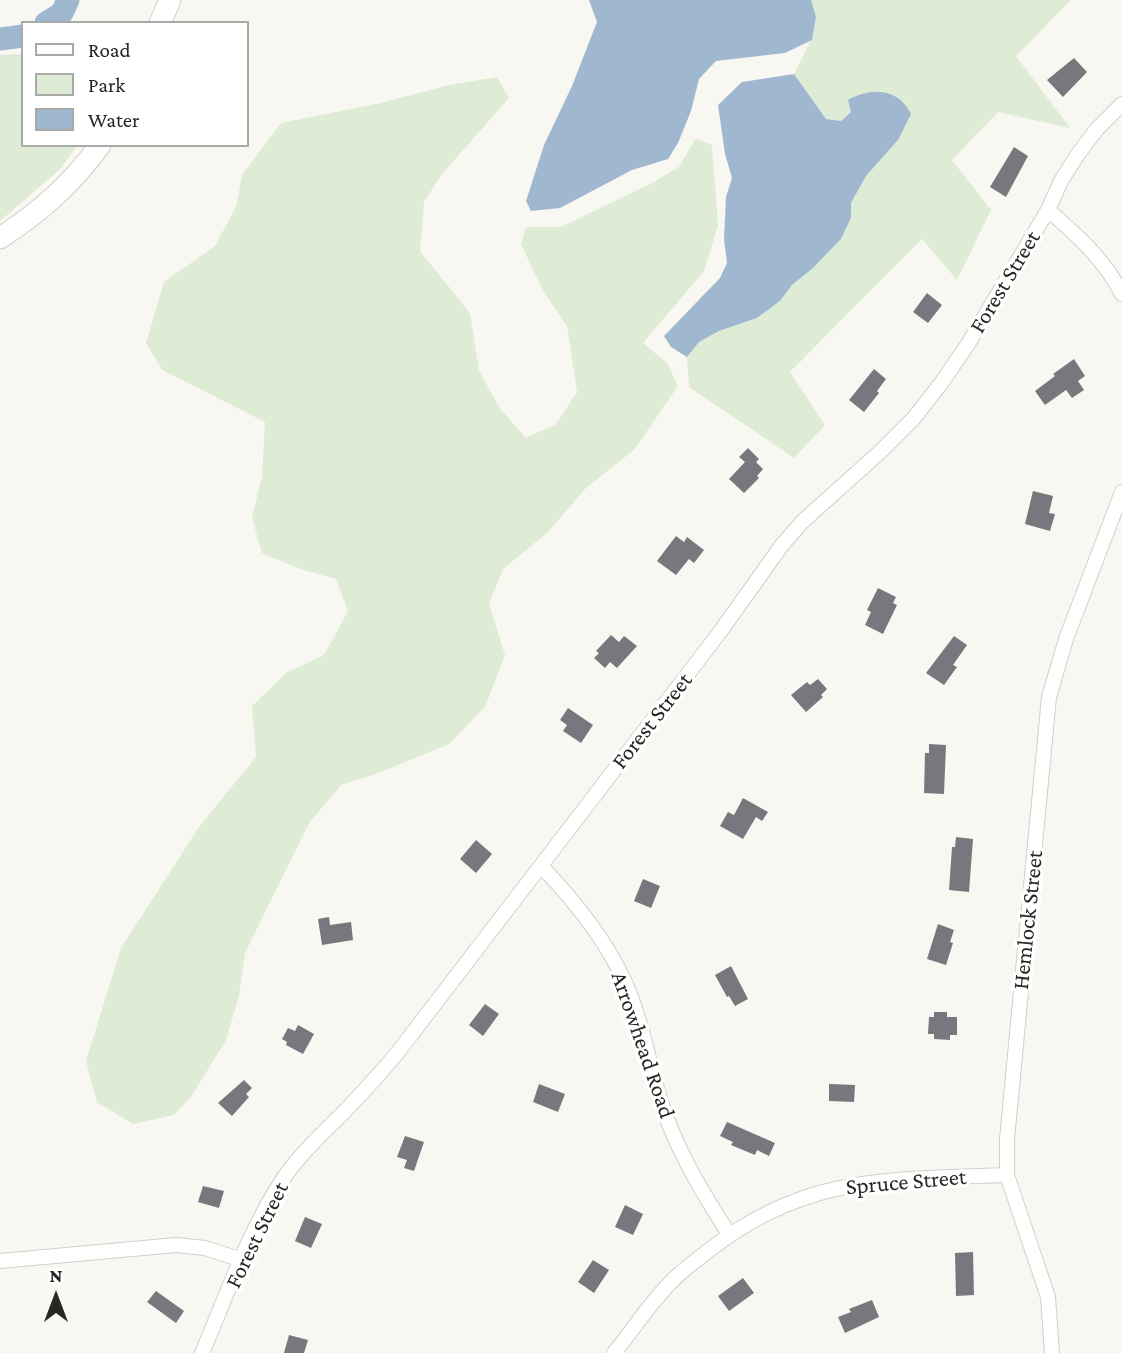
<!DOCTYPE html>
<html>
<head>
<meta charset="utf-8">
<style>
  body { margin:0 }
  #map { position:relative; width:1122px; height:1353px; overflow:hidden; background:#f9f7f1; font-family:"Crimson Pro",serif }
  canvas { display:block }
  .legend { position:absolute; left:21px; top:21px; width:228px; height:126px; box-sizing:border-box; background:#fff; border:2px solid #a9a9a8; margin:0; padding:9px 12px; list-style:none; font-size:21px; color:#282725 }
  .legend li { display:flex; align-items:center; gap:14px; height:35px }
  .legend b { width:35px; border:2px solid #a9a9a8 }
  .north { position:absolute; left:21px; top:1262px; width:70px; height:70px; -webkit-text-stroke:5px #fff; paint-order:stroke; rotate:0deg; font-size:19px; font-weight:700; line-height:28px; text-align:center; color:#282725 }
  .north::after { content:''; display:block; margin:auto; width:24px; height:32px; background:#282725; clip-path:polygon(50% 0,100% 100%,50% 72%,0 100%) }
</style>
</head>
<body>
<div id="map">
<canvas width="1122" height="1353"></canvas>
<ul class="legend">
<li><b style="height:9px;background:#fff"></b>Road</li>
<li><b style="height:19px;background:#deecd5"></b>Park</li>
<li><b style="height:19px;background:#9fb8d0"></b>Water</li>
</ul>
<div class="north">N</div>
</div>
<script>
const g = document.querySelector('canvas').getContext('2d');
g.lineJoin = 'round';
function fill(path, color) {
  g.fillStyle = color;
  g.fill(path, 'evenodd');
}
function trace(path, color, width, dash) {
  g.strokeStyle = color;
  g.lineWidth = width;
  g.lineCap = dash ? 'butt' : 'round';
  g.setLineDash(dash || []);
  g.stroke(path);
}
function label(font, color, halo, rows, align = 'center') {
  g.font = font + ' "Crimson Pro",serif';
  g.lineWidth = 7;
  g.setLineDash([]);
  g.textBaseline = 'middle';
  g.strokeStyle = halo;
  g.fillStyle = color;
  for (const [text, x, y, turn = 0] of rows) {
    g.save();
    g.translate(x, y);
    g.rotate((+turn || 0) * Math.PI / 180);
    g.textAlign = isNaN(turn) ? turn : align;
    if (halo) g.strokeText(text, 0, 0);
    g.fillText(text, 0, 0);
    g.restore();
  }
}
fill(new Path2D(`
  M811,0h260l-55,56 54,72 -72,-16 -46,48 39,50 -34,70 -35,-41 -132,133 35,53 -31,33 -105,-71 -2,-30 12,-15 20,-11 38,-13 23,-17 12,-16 21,-17 28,-29 10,-21v-15l15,-27 32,-36 8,-36 -10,-8 -17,-5 -38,30 -15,-2 -32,-45c14,-28 25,-43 17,-74z
  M23,54v91h55l-18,24 -60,52v-166z
  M497,77l12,21 -67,76 -18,28 -4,49 50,62 9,58 22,39 25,28 30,-14 21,-32 -10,-66 -25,-37 -21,-45 5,-17h35l91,-44 27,-16 17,-29 16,7 6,80 -14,46 -61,72 24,20 11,23 -44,64 -48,38 -38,44 -45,37 -14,35 16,51 -20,52 -36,37 -73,30 -35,11 -32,38 -64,130 -6,43 -13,44 -35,57 -17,18 -41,9 -36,-22 -11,-41 35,-113 78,-121 57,-70 -4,-51 34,-33 38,-18 24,-44 -12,-32 -36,-10 -38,-16 -10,-35 10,-42 3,-54 -103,-52 -16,-27 18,-61 51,-36 21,-39 6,-32 39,-52 100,-20 68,-18z`), '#deecd5');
fill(new Path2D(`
  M589,0h222l5,17 -4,23 -27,13 -69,8 -17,18 -8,32 -13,32 -10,16 -36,11 -72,38 -29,3 -5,-10 18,-56 28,-59 25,-64z
  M794,74l32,45 15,2 10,-9 -3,-12c23,-13 51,-12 63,14l-13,26 -32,36 -15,27v15l-10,21 -28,29 -21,17 -12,16 -23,17 -38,13 -20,11 -12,15 -16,-10 -7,-11 56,-58 7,-15 -3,-24 2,-42 6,-19 -7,-24 -7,-49 24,-23z`), '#9fb8d0');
trace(new Path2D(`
  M46,23l16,-10 6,-13
  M0,39l23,-3`), '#9fb8d0', 23);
fill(new Path2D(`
  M1074,58l13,14 -24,25 -16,-17z
  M1014,147l14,9 -22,41 -16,-10z
  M927,293l15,12 -14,18 -15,-11z
  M1074,359l11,17 -7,5 6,9 -12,8 -6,-8 -21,15 -10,-14 20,-15 -2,-2z
  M874,369l12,10 -9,12 2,2 -15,19 -15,-12z
  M748,448l11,11 -3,3 7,7 -6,7 2,2 -15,15 -15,-14 16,-17 -6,-5z
  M1033,491l20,5 -4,17 6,1 -5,17 -25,-7z
  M676,536l8,6 3,-5 17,13 -10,13 -5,-4 -13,16 -19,-14z
  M878,588l18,9 -3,6 4,2 -14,29 -18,-9 6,-13 -4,-2z
  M611,635l8,7 5,-6 13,10 -20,22 -7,-6 -5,6 -11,-10 5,-5 -3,-2z
  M954,636l13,9 -14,20 4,2 -13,18 -18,-12z
  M818,679l9,10 -6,6 2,2 -17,15 -15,-17 16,-13 3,3z
  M568,708l25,17 -12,18 -18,-12 4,-6 -7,-5z
  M929,744l17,1 -2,49 -20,-1 1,-40h4z
  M743,798l25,14 -6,9 -6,-4 -13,22 -23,-13 8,-14 6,3z
  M956,837l17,2 -4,53 -20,-2 3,-43h3z
  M476,840l16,14 -16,19 -16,-14z
  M643,879l17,7 -9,22 -17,-7z
  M329,917l1,8 21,-3 2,18 -31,5 -4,-26z
  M938,924l16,6 -4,12 3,1 -7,22 -19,-6z
  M731,966l17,33 -13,7 -6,-10 -2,1 -12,-22z
  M485,1004l14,10 -16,22 -14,-11z
  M934,1012h13v5h10v18h-7v5l-16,-1v-5h-6l1,-17h5z
  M298,1025l16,9 -11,20 -17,-9 1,-3 -5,-3 6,-11 7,3z
  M244,1080l8,8 -6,6 3,3 -17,19 -14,-13z
  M539,1084l26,10 -7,18 -25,-10z
  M829,1084l26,1 -1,17 -25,-1z
  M727,1122l48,21 -6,13 -12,-6 -2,5 -24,-10 2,-3 -13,-6z
  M405,1136l19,6 -10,29 -10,-3 3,-8 -10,-3z
  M203,1186l21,5 -5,17 -21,-6z
  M625,1205l18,9 -10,21 -18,-8z
  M305,1217l17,7 -11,24 -16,-7z
  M973,1252l1,43 -18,1 -1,-43z
  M593,1260l16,10 -15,23 -16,-11z
  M743,1278l11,15 -25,18 -11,-15z
  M156,1291l28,20 -8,12 -29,-21z
  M872,1300l7,17 -34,16 -7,-16 13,-5 -2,-3z
  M289,1335l19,5 -4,13h-20z`), '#78777d');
const street = new Path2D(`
  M1048,210c29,25 56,49 74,84
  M541,866c32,33 62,70 82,112 20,42 26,90 41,133 16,45 40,84 65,123
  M0,1261l176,-16 29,3 37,12
  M202,1353c25,-58 46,-121 81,-174 17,-25 40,-46 61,-67 19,-20 37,-39 54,-60l322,-420 62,-87 20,-23 79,-71 33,-33 28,-36 26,-38 80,-134 13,-29 17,-27 19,-25 25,-25
  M614,1353c19,-23 36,-50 57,-71 11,-12 25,-21 37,-31 98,-77 181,-71 299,-76
  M1052,1353l-4,-56 -41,-122v-36l42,-442 17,-58 56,-147`);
const secondary = new Path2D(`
  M160,23l10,-23
  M0,238c40,-26 72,-54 100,-93`);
trace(street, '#d1cfc9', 16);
trace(secondary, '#d1cfc9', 23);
trace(street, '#fff', 14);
trace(secondary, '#fff', 21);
label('23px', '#282725', '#fff', [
  ["Forest Street",1005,282,-59],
  ["Forest Street",652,721,-52],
  ["Hemlock Street",1028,920,-84],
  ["Arrowhead Road",643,1045,71],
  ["Spruce Street",906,1182,-5],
  ["Forest Street",257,1235,-64]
]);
</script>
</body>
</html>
